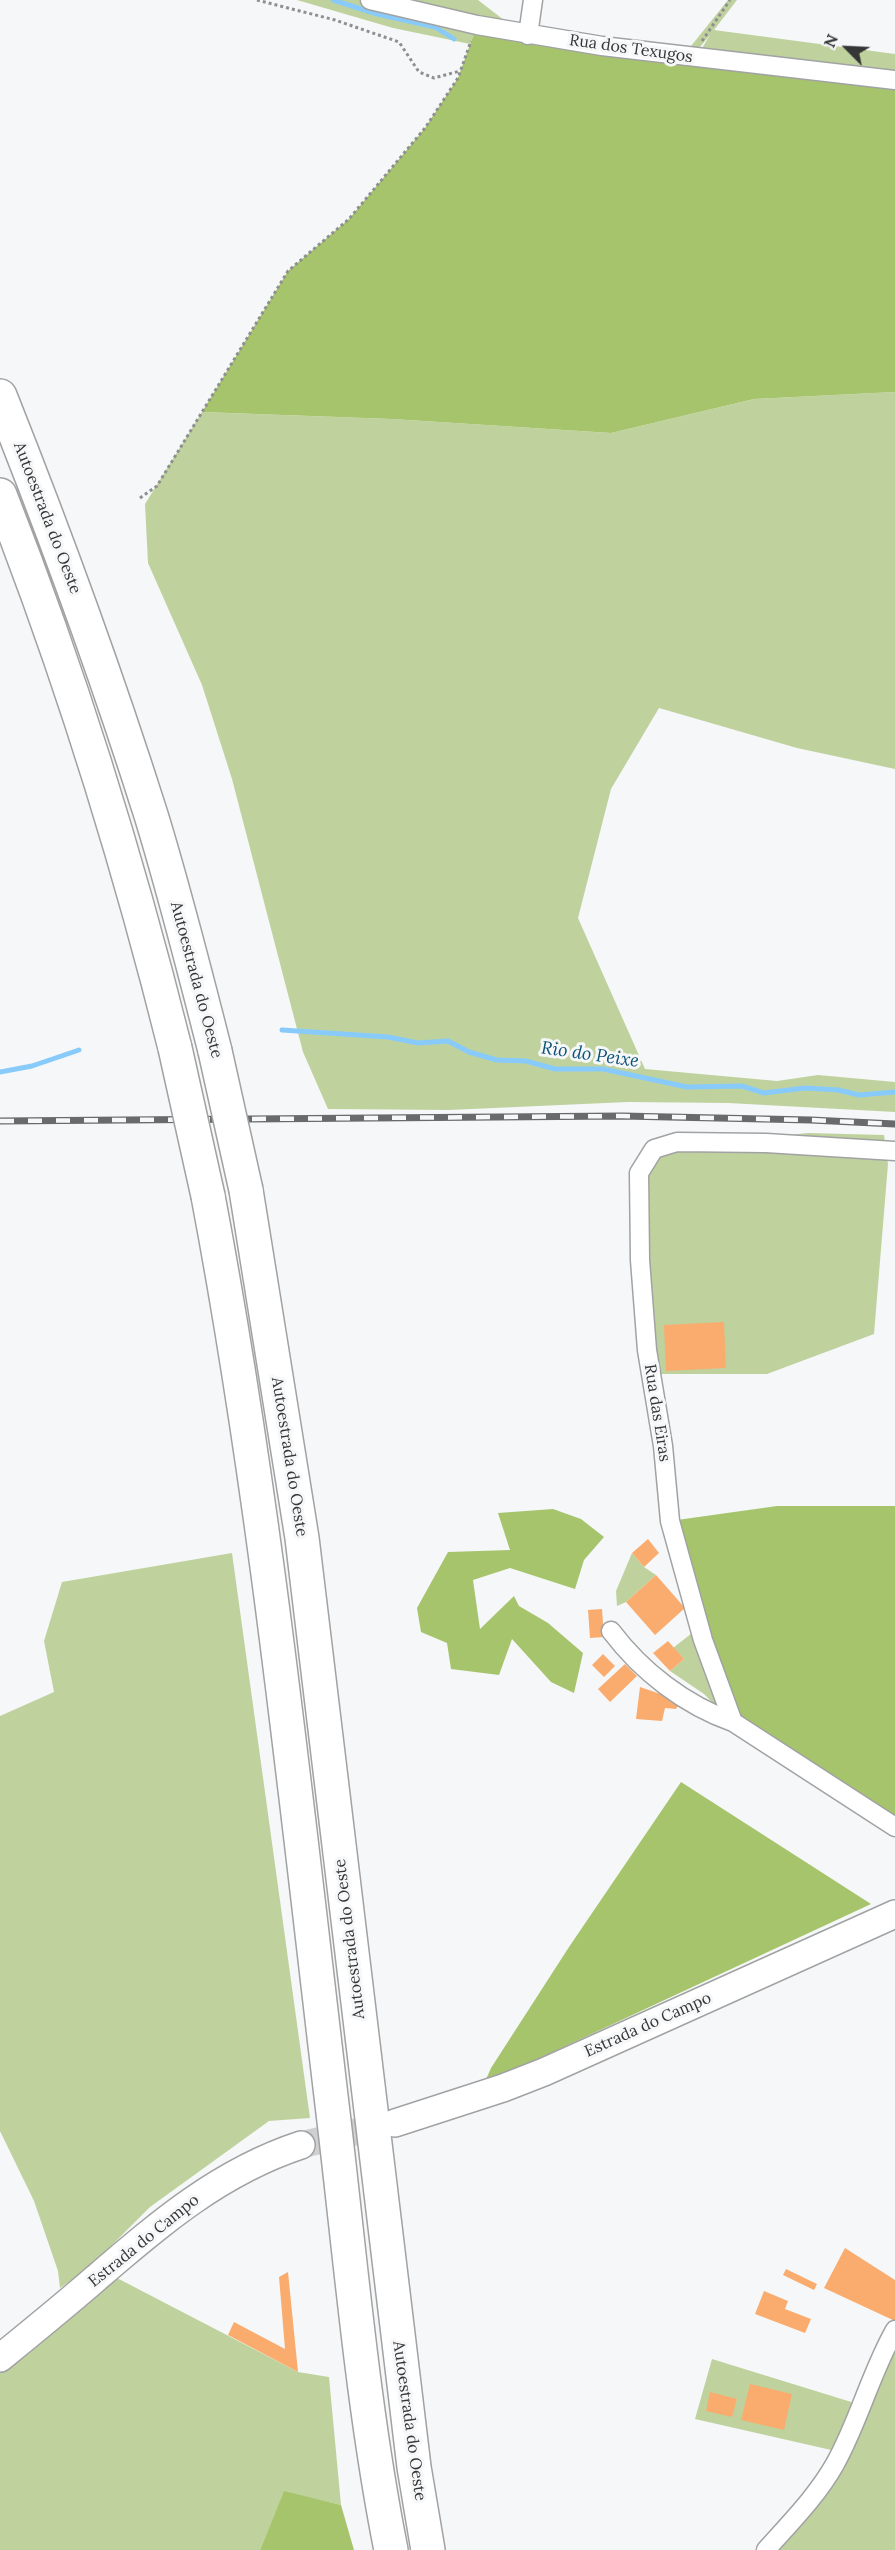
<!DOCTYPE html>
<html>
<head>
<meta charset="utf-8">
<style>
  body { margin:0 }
  #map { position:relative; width:895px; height:2550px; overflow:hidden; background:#f6f7f9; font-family:Lora,serif }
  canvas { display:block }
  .north { position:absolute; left:817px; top:18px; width:60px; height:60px; -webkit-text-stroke:4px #f6f7f9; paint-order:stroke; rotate:294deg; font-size:16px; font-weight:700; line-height:24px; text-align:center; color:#353636 }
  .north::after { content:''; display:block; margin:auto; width:21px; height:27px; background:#353636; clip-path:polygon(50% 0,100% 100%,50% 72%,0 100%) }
</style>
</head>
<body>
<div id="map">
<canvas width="895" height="2550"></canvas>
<div class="north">N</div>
</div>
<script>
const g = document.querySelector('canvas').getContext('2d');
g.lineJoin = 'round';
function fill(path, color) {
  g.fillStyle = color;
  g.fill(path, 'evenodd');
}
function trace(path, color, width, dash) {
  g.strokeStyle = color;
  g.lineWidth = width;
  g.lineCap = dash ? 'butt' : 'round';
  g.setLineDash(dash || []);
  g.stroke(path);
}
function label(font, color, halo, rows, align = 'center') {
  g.font = font + ' Lora,serif';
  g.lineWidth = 6;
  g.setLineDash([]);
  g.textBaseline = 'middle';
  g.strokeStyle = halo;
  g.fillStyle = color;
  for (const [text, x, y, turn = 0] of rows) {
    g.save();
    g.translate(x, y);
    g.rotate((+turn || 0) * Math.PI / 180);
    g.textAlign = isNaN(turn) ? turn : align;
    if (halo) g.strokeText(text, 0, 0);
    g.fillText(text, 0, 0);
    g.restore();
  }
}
fill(new Path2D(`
  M297,0h181l44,34 -45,-9 -7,19 -77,-16z
  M728,0h9l-23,30 181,24v26l-199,-22 14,-23 -19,23 -8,-2z
  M895,392v377l-98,-21 -138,-40 -48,81 -33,129 67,151 132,12 41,-6 77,7v30l-167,-9 -100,-1 -179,8 -121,-1 -25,-57 -71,-273 -30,-94 -54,-122 -3,-59 57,-92 190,7 219,14 143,-34z
  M808,1133l76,2 4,29 -14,170 -107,40h-116l-12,-178 15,-47z
  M232,1553l78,565 -41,3 -119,86 -62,62 -28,19 -2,-17 -24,-70 -34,-70v-415l54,-24 -10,-51 18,-59z
  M632,1553l12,14 12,8 -30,27 -9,4 -1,-15z
  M692,1633l26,75 -14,-14 -34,-23 14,-12 -11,-11z
  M115,2277l183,95 31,5 12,128 -57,-13 -24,58h-260v-182z
  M895,2330v220h-129l50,-58z
  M712,2359l149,46 -21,47 -145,-33z`), '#bfd29e');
fill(new Path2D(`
  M477,25l418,55v312l-141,7 -143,34 -219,-14 -190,-7 86,-141 61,-52 76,-91 33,-50z
  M777,1506h118v321l-162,-105 -63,-201z
  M553,1509l28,10 23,18 -20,23 -9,29 -65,-21 -37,12 7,49 34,-33 5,10 29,17 35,30 -9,40 -23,-11 -39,-43 -13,36 -48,-6 -4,-26 -26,-11 -4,-24 31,-56 62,-2 -12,-37z
  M681,1782l190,122 -387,180 7,-16 78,-121z
  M284,2491l57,14 13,45h-94z`), '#a6c46c');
trace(new Path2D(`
  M333,0l44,14 58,13 19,12
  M282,1030l106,7 30,6 30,-2 21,11 28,8 29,1 29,8h48l84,18 55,-1 22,7 41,-5 33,2 21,5 36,-3
  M0,1072l32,-6 47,-16`), '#88cbfb', 5);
fill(new Path2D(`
  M724,1322l2,46 -60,3 -2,-46z
  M648,1539l11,14 -15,14 -12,-14z
  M656,1575l29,33 -30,27 -29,-33z
  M602,1609l2,28 -14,1 -2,-28z
  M668,1641l16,18 -14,12 -17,-18z
  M603,1654l12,12 -11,11 -12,-12z
  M625,1664l12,12 -27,26 -12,-13z
  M640,1687l41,14 -5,8 -11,-1 -3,13 -26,-2z
  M845,2248l50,32v41l-71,-33z
  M786,2269l31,15 -3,6 -31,-15z
  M288,2272l10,100 -70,-37 6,-13 51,27 -6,-72z
  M764,2291l24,10 -3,8 26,10 -6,14 -50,-19z
  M750,2384l42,10 -8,36 -43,-10z
  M710,2392l27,7 -5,18 -26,-6z`), '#f9ac6e');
trace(new Path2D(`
  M301,2145l92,-22`), '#cfd0d2', 27, [27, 14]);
const street = new Path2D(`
  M370,0l107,25 125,21 293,34
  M528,35l5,-35
  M895,1151l-129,-8 -89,-1 -23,7 -15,24 1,87 7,90 16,96 7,75 33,119 30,82 162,105
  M611,1631c31,41 74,74 122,91
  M766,2550c24,-27 51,-54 69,-86 24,-43 36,-92 60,-134`);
const secondary = new Path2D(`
  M395,2123l108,-35 41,-16 351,-158
  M0,2358c32,-26 64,-52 95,-79 64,-55 124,-107 206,-134`);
const highway = new Path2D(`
  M0,396c55,138 106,277 151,419 24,78 44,157 64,236
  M0,495c71,181 128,365 175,553
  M246,1190l56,348 112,929 14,83
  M208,1196c58,306 89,616 126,925 17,143 29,288 57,429`);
trace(street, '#a1a2a3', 21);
trace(secondary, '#a1a2a3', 30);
trace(highway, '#a1a2a3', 36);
trace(new Path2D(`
  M257,0l78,20 64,22 20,30 15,6 26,-7
  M702,41l28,-41
  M140,498l17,-12 131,-215 61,-52 76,-91 33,-50 13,-37`), '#8e8f90', 3, [3, 3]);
trace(street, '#fff', 18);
trace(secondary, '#fff', 27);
trace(highway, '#fff', 33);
const rail = new Path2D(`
  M0,1121l622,-5 189,4 84,4`);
trace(rail, '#696a6b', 7);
trace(rail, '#f6f7f9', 4.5, [14]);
const highwayBridge = new Path2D(`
  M175,1048l33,148
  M215,1051l31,139`);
trace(highwayBridge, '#a1a2a3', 36, []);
trace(highwayBridge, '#fff', 33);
label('16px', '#353636', '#f6f7f9', [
  ["Rua dos Texugos",631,49,8],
  ["Autoestrada do Oeste",47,518,69],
  ["Autoestrada do Oeste",196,980,75],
  ["Rua das Eiras",657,1413,81],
  ["Autoestrada do Oeste",289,1457,81],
  ["Autoestrada do Oeste",350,1939,-97],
  ["Estrada do Campo",648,2025,-24],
  ["Estrada do Campo",144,2241,-39],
  ["Autoestrada do Oeste",409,2421,82]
]);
label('italic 18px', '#0b5177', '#f6f7f9', [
  ["Rio do Peixe",590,1055,8]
]);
</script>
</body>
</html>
